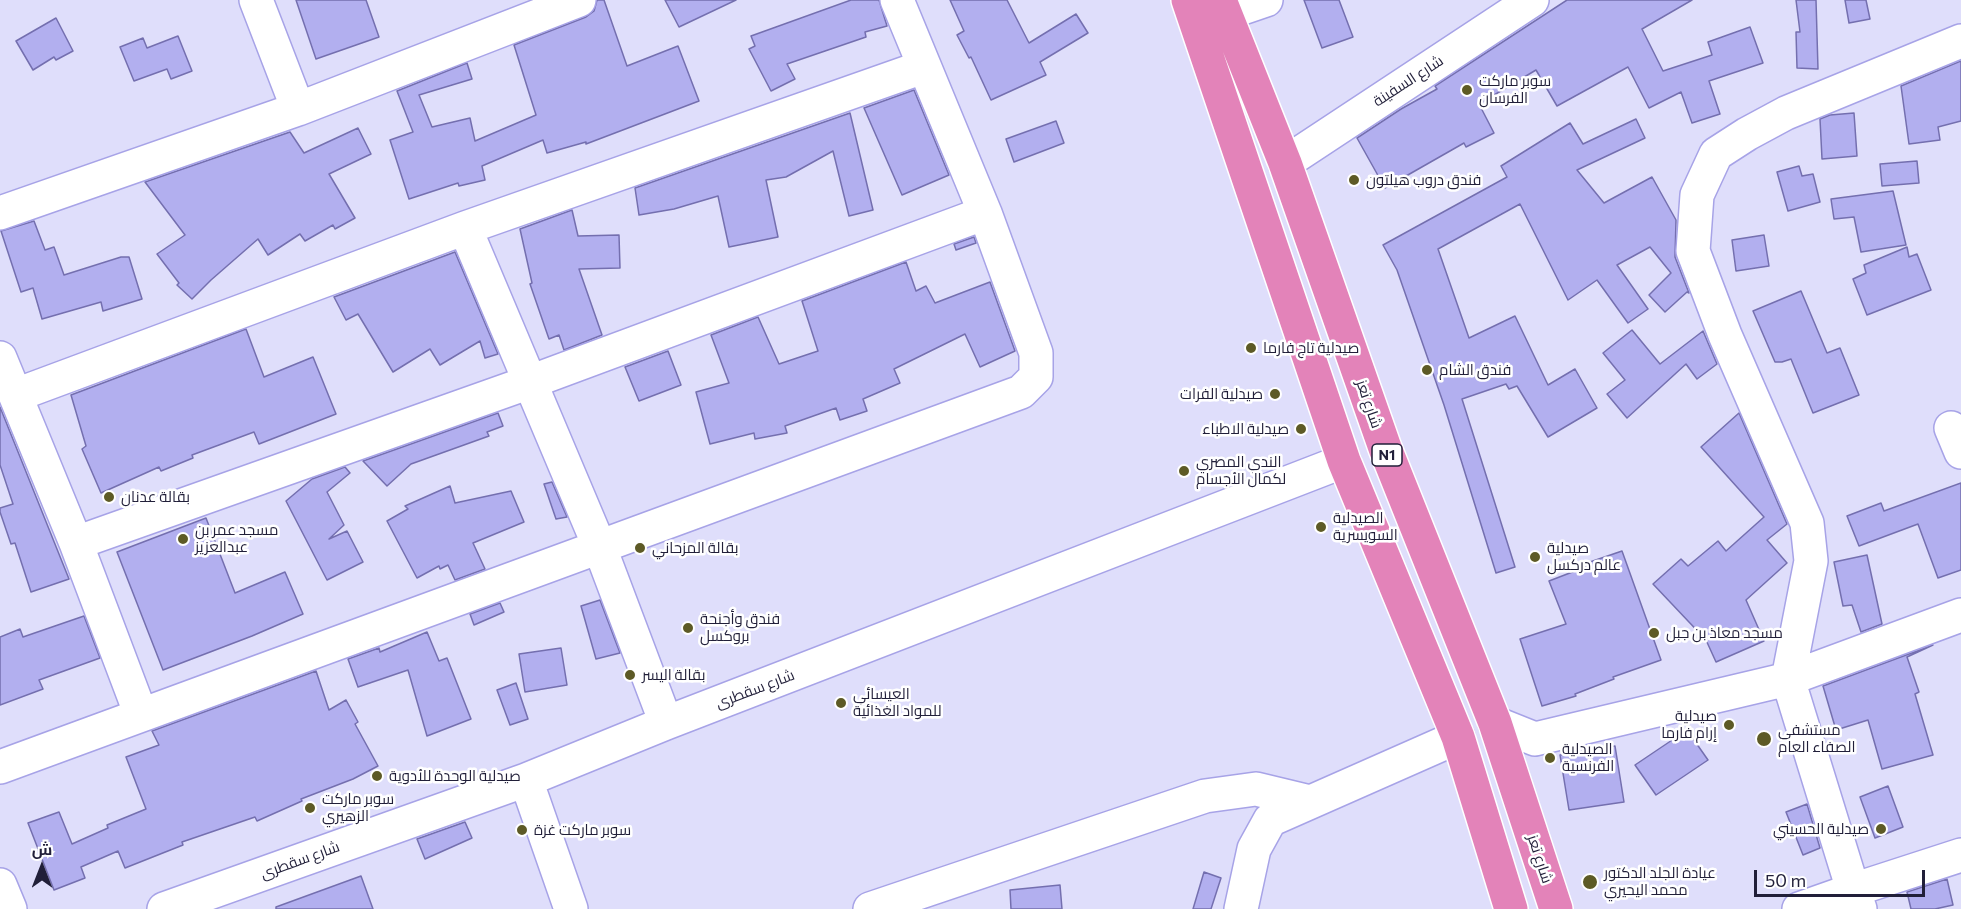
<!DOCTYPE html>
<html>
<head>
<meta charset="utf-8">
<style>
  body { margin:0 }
  #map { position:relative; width:1961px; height:909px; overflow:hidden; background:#dfdefb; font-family:Commissioner,Cairo,sans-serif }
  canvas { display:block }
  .north { position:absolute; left:12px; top:837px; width:60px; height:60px; -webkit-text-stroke:4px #fff; paint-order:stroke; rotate:0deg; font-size:16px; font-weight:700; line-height:24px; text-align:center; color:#211f39 }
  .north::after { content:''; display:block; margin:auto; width:21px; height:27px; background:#211f39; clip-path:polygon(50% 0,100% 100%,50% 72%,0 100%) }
  .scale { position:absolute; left:1754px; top:870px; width:171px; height:27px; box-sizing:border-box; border:3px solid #211f39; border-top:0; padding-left:8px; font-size:18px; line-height:21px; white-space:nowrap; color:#211f39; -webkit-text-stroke:4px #fff; paint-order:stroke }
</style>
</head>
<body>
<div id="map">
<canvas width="1961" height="909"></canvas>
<div class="north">ش</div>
<div class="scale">50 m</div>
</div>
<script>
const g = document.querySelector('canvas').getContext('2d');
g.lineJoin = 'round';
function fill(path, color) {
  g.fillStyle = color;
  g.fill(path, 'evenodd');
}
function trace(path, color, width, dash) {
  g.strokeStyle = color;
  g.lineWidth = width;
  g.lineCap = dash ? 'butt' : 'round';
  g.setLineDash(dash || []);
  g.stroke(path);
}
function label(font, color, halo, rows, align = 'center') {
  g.font = font + ' Commissioner,Cairo,sans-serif';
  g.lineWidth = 5;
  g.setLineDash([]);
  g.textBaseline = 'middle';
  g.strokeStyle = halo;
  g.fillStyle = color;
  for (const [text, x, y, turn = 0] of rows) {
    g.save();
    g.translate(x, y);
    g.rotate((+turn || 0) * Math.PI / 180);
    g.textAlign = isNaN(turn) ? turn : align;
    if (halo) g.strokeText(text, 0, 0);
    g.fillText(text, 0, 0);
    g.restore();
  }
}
const building = new Path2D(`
  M296,0h70l13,37 -63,22z
  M597,0h7l23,66 51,-20 21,55 -113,43v-2l-39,11 -4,-13 -61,26 3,14 -26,6 -1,-3 -49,16 -19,-59 23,-8 -16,-41 70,-28 5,16 -53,16 13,32 38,-9 5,23 61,-26 -22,-70 72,-28 8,-6z
  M665,0h71l-57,27z
  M851,0h28l8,26 -22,6 1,5 -79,27 8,15 -24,12 -22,-42 6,-3 -4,-10z
  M950,0h57l22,43 47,-29 12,19 -48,29 6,13 -55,25 -20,-43 -2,1 -12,-23 7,-4z
  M1304,0h35l14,37 -31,11z
  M1567,0h125l-50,29 21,42 49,-16 -4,-13 42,-15 13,36 -54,18 11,33 -28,9 -11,-31 -32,16 -21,-41 -71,39 -21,-36 -57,34 15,29 -28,14 -2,-4 -79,45 -28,-50 44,-29 36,-20 -2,-3z
  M1796,0h20l2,69 -21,-1 -1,-36h4z
  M1845,0h21l4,19 -21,4z
  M56,18l17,33 -17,9 -2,-3 -21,13 -17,-29z
  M178,36l14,35 -21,8 -4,-10 -33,12 -14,-34 23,-9 4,10z
  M1961,61v60l-23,6 2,13 -31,4 -8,-58z
  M914,90l35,85 -47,20 -38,-87z
  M850,113l23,97 -24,6 -16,-65 -47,26 -20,3 12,57 -49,10 -11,-51 -44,13 -35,6 -4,-27z
  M1854,113l3,43 -35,3 -2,-40 10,-4z
  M1636,119l9,19 -68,32 27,33 48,-26 24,43 -1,37 14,36 -2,-1 -22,20 -16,-17 22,-22 -21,-26 -33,18 31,44 -20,14 -31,-43 -29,20 -48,-96 -82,45 31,89 46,-22 33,69 27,-16 22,39 -49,29 -31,-51 -8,3 -3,-5 -44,15 53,168 -19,6 -52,-168 -47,-135 -14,-25 124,-68 -6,-11 69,-43 13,21z
  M1056,121l8,22 -50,19 -8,-23z
  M358,128l13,26 -42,20 26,44 -20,11 -2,-4 -28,16 -5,-7 -32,21 -10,-16 -47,41 -19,19 -15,-14 2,-2 -22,-29 28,-19 -40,-53 145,-50 14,21z
  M1917,161l2,22 -37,3 -2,-22z
  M1799,166l3,10 11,-2 7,28 -32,9 -11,-39z
  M1893,191l13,54 -45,7 -7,-35 -20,2 -3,-20z
  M572,210l6,26 41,-1 1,33 -41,1 23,66 -38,15 -5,-15 -10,4 -19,-55 2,-1 -12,-54z
  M34,221l11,29 9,-3 10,28 57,-18h8l13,42 -39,12 -2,-9 -59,17 -9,-31 -12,4 -20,-61z
  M1764,235l5,31 -33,5 -4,-31z
  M974,237l2,6 -20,7 -2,-6z
  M1907,247l2,10 8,-3 14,36 -64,25 -14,-36 13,-6 -2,-8z
  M455,252l43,102 -13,4 -5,-17 -40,24 -10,-16 -37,23 -35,-58 -12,6 -12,-23z
  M906,262l10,29 10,-5 9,17 55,-21 25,69 -35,16 -15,-33 -71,35 6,14 -37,16 4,12 -27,9 -4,-12 -51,18 2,7 -32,6 -1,-6 -44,11 -14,-52 33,-9 -18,-48 47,-18 21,47 39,-13 -16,-50z
  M1801,291l26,62 13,-5 19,47 -46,18 -22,-54 -9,3h-7l-22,-51z
  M246,329l18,48 49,-20 23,57 -77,30 -5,-12 -62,23 1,3 -32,13 -2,-4 -58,26 -19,-44 4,-3 -15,-51z
  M1632,330l28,34 43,-33 14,33 -20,15 -11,-15 -59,54 -20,-24 18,-14 -22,-27z
  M668,351l13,34 -42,16 -14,-34z
  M0,407l69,172 -38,13 -16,-49 -4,1 -11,-32v-4l13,-4 -13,-39z
  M498,413l5,13 -16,6 2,4 -78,28 -24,22 -24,-25z
  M1739,413l48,111 -20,16 20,23 -41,37 18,41 -48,21 -10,-22 -53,-56 28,-25 7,7 30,-25 8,10 38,-34 -63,-70z
  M345,467l5,6 -23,19 17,33 -15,14 18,-8 16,31 -36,18 -41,-79 26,-22z
  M552,482l15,35 -11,2 -12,-35z
  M1961,483v87l-23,8 -20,-54 -59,22 -12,-30 34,-13 3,8z
  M450,486l5,17 56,-12 13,31 -51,21 12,26 -30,11 -7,-15 -8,4 -1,-3 -22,12 -30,-57 21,-12 -3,-3z
  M206,518l29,75 50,-21 18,42 -51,22 -89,34 -46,-118z
  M1622,551l39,109 -48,17 1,2 -39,15 1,2 -34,10 -22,-67 46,-15 -17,-43 39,-15 -1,-3z
  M1867,555l15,69 -21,8 -9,-27 -9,1 -9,-44z
  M600,600l20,53 -24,6 -15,-53z
  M500,603l4,9 -30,13 -4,-11z
  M84,616l16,42 -61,22 4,9 -43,16v-68l20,-8 3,8z
  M427,632l12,29 8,-3 24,61 -44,17 -19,-66 -50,17 -10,-28 31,-11 1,4z
  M1933,645l-26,12 12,35 -4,2 18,61 -51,14 -14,-49 -32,10 -13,-44z
  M561,648l6,37 -42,7 -6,-38z
  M316,671l13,39 17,-10 12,22 -3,2 23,42 -25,13 -52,20 1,2 -45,20 -2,-4 -73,25 1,3 -58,23 -7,-17 -37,16 4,11 -31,12 -26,-67 31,-11 13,32 36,-16 -1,-3 39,-16 -20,-52 33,-12 -7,-14z
  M516,683l12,36 -18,6 -13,-35z
  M1687,730l21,30 -52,35 -21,-30z
  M1615,746l9,56 -55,8 -9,-55z
  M1888,786l15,41 -28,11 -15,-41z
  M1807,804l13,44 -17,7 -17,-43z
  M465,822l7,16 -47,21 -8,-20z
  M1204,872l17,6 -10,31h-18z
  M361,876l12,33h-97v-2z
  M1947,879l6,26 -18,4h-24l-4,-17z
  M1060,885l2,24h-51l-1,-19z`);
fill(building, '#b2afef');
trace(building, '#746faf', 1.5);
const minor = new Path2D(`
  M256,0l42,109
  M1225,14l41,-14
  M1961,41l-175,72 -39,21 -31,20 -19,41 -4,56 32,84 82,188 4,38 -23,118 65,211 108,-35
  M1285,163l247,-163
  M0,213l298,-104 281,-109
  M465,228l135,320 66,175
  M0,358l76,185 65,172
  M16,395l449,-167 458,-161
  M1951,428l10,24
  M76,543l454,-161 455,-169
  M1495,723l40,16 253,-60 173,-64
  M0,767l1021,-375 15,-15v-24l-51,-140 -88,-213
  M526,780l45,129
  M0,885l10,24
  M164,909l362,-129 140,-57 678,-262
  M870,909l335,-113 51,-7 54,13
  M1241,909l13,-60 16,-29 188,-83
  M1799,909l54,-19 7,19`);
const highway = new Path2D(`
  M1188,0l156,461 114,276 53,172
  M1220,0l65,163 100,285 110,275 61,186`);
trace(minor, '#a7a3e7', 36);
trace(highway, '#fff', 36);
trace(minor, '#fff', 33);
trace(highway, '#e383b9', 33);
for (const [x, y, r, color] of [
  [1467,90,6,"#5d5a26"],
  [1354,180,6,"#5d5a26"],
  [1251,348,6,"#5d5a26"],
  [1427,370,6,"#5d5a26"],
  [1275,394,6,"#5d5a26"],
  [1301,429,6,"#5d5a26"],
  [1184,471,6,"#5d5a26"],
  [109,497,6,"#5d5a26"],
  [1321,527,6,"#5d5a26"],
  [183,539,6,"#5d5a26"],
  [640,548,6,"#5d5a26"],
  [1535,557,6,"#5d5a26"],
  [688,628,6,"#5d5a26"],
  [1654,633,6,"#5d5a26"],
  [630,675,6,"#5d5a26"],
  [841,703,6,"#5d5a26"],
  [1729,725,6,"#5d5a26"],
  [1764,739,8,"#5d5a26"],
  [1550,758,6,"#5d5a26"],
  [377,776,6,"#5d5a26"],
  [310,808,6,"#5d5a26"],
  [1881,829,6,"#5d5a26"],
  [522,830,6,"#5d5a26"],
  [1590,882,8,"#5d5a26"]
]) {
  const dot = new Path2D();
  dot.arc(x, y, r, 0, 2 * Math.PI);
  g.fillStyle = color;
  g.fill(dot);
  trace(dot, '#fff', 2);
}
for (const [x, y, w] of [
  [1387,455,30]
]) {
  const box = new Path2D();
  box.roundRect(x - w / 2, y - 11, w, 22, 4.5);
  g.fillStyle = '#fff';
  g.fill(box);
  trace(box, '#211f39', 1.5);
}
label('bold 14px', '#211f39', null, [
  ["N1",1387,455]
]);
label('15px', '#211f39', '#fff', [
  ["شارع السفينة",1408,81,-33],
  ["شارع تعز",1369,404,71],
  ["شارع سقطرى",755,689,-21],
  ["شارع تعز",1540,859,72],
  ["شارع سقطرى",300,860,-20]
]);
label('15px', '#211f39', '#fff', [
  ["سوبر ماركت",1479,81],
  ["الفرسان",1479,98],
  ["فندق دروب هيلتون",1366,180],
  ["صيدلية تاج فارما",1263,348],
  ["فندق الشام",1439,370],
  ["صيدلية الفرات",1263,394,"right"],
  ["صيدلية الاطباء",1289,429,"right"],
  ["الندي المصري",1196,462],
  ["لكمال الأجسام",1196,479],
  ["بقالة عدنان",121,497],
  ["الصيدلية",1333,518],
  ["السويسرية",1333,535],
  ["مسجد عمر بن",195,530],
  ["عبدالعزيز",195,547],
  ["بقالة المزحاني",652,548],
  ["صيدلية",1547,548],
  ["عالم دركسل",1547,565],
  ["فندق وأجنحة",700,619],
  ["بروكسل",700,636],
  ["مسجد معاذ بن جبل",1666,633],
  ["بقالة اليسر",642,675],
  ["العيسائي",853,694],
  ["للمواد الغذائية",853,711],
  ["صيدلية",1717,716,"right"],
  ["إرام فارما",1717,733,"right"],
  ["مستشفى",1778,730],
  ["الصفاء العام",1778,747],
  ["الصيدلية",1562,749],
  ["الفرنسية",1562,766],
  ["صيدلية الوحدة للأدوية",389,776],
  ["سوبر ماركت",322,799],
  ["الزهيري",322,816],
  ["صيدلية الحسيني",1869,829,"right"],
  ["سوبر ماركت غزة",534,830],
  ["عيادة الجلد الدكتور",1604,873],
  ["محمد اليحيري",1604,890]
], 'left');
</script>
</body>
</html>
